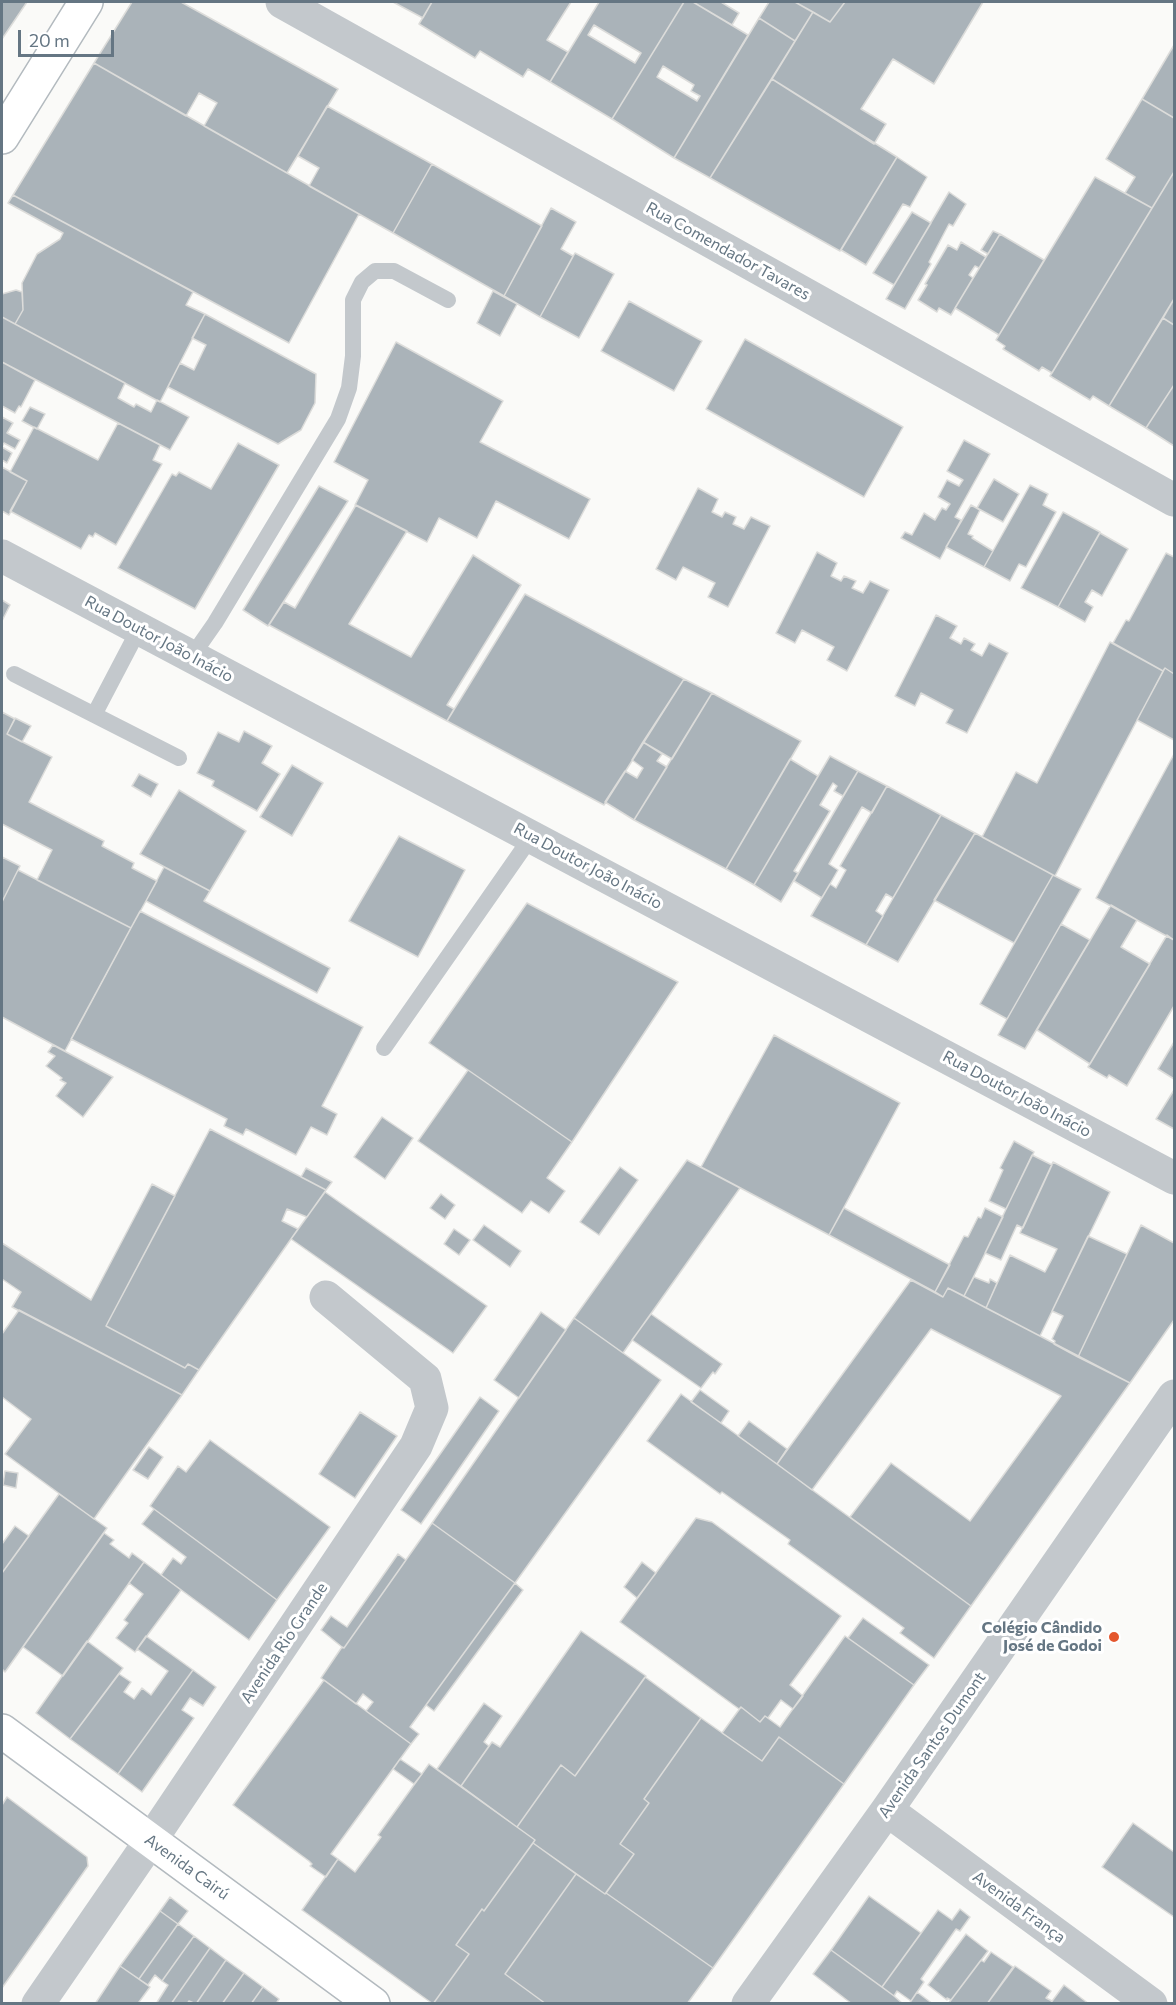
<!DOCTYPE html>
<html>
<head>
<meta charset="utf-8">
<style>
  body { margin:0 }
  #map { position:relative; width:1176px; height:2005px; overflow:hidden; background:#fafaf8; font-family:Commissioner,sans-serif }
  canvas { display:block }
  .frame { position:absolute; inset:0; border:3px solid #657683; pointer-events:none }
  .scale { position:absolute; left:18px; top:30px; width:96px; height:27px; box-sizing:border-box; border:3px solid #657683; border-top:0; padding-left:8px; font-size:18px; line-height:21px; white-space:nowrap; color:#657683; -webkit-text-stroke:4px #fff; paint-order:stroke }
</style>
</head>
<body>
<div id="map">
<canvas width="1176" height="2005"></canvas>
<div class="frame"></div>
<div class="scale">20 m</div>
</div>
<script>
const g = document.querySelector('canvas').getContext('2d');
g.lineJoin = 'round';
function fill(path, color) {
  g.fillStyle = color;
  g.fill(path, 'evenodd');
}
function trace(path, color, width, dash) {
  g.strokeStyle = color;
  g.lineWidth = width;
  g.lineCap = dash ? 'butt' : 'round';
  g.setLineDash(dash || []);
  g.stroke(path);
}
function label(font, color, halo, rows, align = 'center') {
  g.font = font + ' Commissioner,sans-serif';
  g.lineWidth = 6;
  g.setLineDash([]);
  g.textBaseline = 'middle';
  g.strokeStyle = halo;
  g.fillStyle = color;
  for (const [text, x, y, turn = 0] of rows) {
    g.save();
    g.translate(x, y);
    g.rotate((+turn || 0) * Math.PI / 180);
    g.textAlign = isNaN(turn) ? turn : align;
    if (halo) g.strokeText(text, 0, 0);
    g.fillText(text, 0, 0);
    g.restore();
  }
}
const building = new Path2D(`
  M2,2h25l-25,37z
  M132,2h49l157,87 -51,84 -83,-47 13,-23 -18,-10 -13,23 -92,-53z
  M393,2h39l-9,16z
  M432,2h139l-24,38 21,12 -18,30 -22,-13 -5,8 -43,-26 -5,7 -56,-34z
  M599,2h85l-72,117 -62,-37zM594,25l47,28 -6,10 -47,-28z
  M684,2h9l55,33 -74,123 -62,-39zM663,66l31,19 -3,6 9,5 -3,5 -40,-24z
  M693,2h28l18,11 -7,12z
  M769,2h26l18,10 -18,29 -36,-23z
  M795,2h50l-15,20z
  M845,2h138l-49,82 -41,-25 -32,50 25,15 -12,20 -102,-65 41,-67 17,10z
  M759,18l36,23 -85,137 -36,-20z
  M1174,45v73l-32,-19z
  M94,63l265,151 -70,129 -276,-148z
  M772,79l125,78 -57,94 -130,-73z
  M1142,99l32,19v54l-22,36 -27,-15 10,-16 -29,-18z
  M327,106l105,58 -39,69 -84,-47 10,-18 -21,-12z
  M897,157l30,20 -17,30 -7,-3 -37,61 -25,-15z
  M432,164l110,62 -38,70 -111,-63z
  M1174,172v127l-65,107 -16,-10 -3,4 -40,-24z
  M1095,177l57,31 -100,165 -10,-6 -3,4 -36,-22 2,-3 -9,-6z
  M949,192l17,12 -13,22 -4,-2 -20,38 2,2 -26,45 -19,-10z
  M13,195l180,97 -7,13 19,9 -45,88 -145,-78 8,-14 -1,-27 15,-29 23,-15 3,-6 -55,-30z
  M551,208l25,14 -15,27 12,7 -33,61 -36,-21z
  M912,212l19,11 -37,62 -21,-12z
  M993,231l7,3 -12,20 -7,-4z
  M1000,234l44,26 -45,75 -44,-27z
  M961,242l25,15 -7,11 -4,-2 -6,9 4,3 -22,37 -12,-7 -2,4 -19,-12 9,-15 -2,-1 23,-39 9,5z
  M575,253l39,21 -35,64 -39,-21z
  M16,290l6,2 1,18 -8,14 -13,-7v-23z
  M493,291l24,13 -17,32 -23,-13z
  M1174,299v26l-11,-7z
  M629,301l73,40 -28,50 -73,-40z
  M205,314l111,60 -1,29 -14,27 -23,14 -110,-57 12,-24 14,7 12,-25 -14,-7z
  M2,317l123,66 -7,15 16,9 2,-3 15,8 6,-12 32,17 -19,33 -168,-88z
  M1163,318l11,7v60l-28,43 -37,-22z
  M745,339l158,88 -39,70 -158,-88z
  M396,342l107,59 -23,41 110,57 -21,40 -73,-38 -19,37 -38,-20 -12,24 -72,-37 13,-25 -34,-18z
  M2,362l33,18 -14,27 -2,-1 -4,7 -13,-7z
  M1174,385v61l-28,-18z
  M30,407l15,7 -8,15 -15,-8z
  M2,417l11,6 -6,10 13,7 -5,9 -11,-6 -2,4 10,6 -5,10 -5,-3z
  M118,423l42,22 -7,15 9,4 -46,81 -21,-12 -2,4 -4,-2 -8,14 -71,-38 17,-30 -17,-9 24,-45 64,33z
  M964,440l26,14 -35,63 6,3 -21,39 -39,-21 4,-6 7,3 12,-22 11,7 7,-12 4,2 4,-6 -12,-7 9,-17 12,6 4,-6 -16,-9z
  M238,443l41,22 -84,144 -77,-41 54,-94 4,2 3,-4 32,17z
  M2,467l25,14 -18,34 -7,-4z
  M994,479l25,15 -16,28 -26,-14z
  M1030,485l18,9 -5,11 13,7 -30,55 -7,-3 -9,17 -26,-14z
  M319,486l29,15 -80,125 -25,-16z
  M698,488l20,11 -6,13 10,5 3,-5 11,5 -3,7 11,5 7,-12 19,9 -42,81 -20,-10 7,-14 -32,-16 -7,13 -20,-11z
  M356,505l51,26 -58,93 62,33 62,-102 48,30 -74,120 7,4 -7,12 -178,-96 15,-23 11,6z
  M971,505l9,5 -12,24 5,2 -1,2 21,13 -9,16 -38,-20z
  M1063,512l37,20 -42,75 -37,-19z
  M1100,533l28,16 -26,47 -10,-6 -7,12 8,5 -8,15 -27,-15z
  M817,552l20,11 -6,13 10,5 3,-5 12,5 -4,7 11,5 7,-12 19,9 -42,81 -20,-11 7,-13 -32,-17 -7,13 -19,-10z
  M1166,553l8,4v117l-9,-6 -2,3 -50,-28 13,-23 3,1z
  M525,594l159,85 -80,126 -157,-84z
  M2,600l8,5 -8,16z
  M936,615l21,11 -7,12 11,6 3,-6 11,6 -4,6 11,6 7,-13 19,10 -41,80 -21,-10 7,-13 -32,-17 -6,13 -20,-10z
  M1110,642l53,29 -108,205 -73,-39 34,-65 21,11z
  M1165,668l9,6v66l-37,-20z
  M684,679l28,14 -40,66 -29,-17z
  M712,693l89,48 -75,128 -92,-49z
  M2,712l13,7 -8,15 45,23 -23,45 75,39 -2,5 32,17 -2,5 25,13 -26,47 -94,-48 15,-30 -50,-26z
  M15,718l16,8 -9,16 -15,-8z
  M244,731l28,15 -10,17 18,11 -23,37 -45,-25 2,-5 -17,-8 21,-41 21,10z
  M643,742l19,12 -5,7 10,6 -33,53 -29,-18 20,-31 12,7 6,-10 -11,-8z
  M1174,754v186l-78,-42z
  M830,756l28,15 -15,25 -9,-5 3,-5 -4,-3 -13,22 10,6 -36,60 4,2 -17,29 -27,-17z
  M790,759l28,17 -64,109 -28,-16z
  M292,765l31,18 -31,53 -32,-19z
  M858,771l29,15 -15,27 -10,-6 -33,57 9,6 -16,28 -28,-17z
  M139,774l19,10 -7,13 -19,-11z
  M887,786l54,29 -48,83 -7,-4 -10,17 7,5 -17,29 -55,-29 19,-32 6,4 10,-18 -6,-4z
  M179,790l67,41 -36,60 -70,-37z
  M941,815l34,18 -77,129 -32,-17z
  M975,833l78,42 -39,68 -80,-43z
  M399,836l66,34 -47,87 -69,-36z
  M2,857l18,9 -18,36z
  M164,867l46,24 -6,10 126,67 -13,25 -171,-92z
  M18,870l113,58 -66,123 -63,-34v-115z
  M1053,875l28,14 -74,130 -27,-15z
  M527,903l151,79 -106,160 -143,-99z
  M1111,905l26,15 -16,27 29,17 -60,100 -53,-34z
  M140,911l223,116 -41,79 15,8 -10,21 -16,-8 -15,28 -50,-26 -3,6 -19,-9 3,-7 -156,-80z
  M1061,924l29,16 -65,109 -27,-14z
  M1167,935l7,5v66l-47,80 -18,-11 -2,3 -19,-11z
  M774,1035l126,68 -71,132 -128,-68z
  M1174,1042v37l-16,-10z
  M53,1045l60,32 -30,40 -27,-21 10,-13 -6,-3 2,-2 -16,-12 9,-10 -7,-4z
  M468,1070l104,72 -25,36 18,13 -16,22 -18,-12 -9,12 -104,-72z
  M1174,1090v39l-18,-10z
  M382,1117l31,21 -28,41 -31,-22z
  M210,1129l116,61 -19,27 -20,-8 -5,12 16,8 -99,141 -11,-6 -3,4 -79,-42z
  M1014,1141l20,11 -28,57 -17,-8 14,-31 -3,-2z
  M1032,1155l20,10 -29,63 -6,-3 -16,35 -16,-7z
  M687,1160l53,28 -117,165 -49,-35z
  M1053,1162l57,30 -70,144 -54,-28 24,-53 35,17 7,-13 5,-10 -37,-16z
  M620,1167l18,13 -39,55 -19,-13z
  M306,1168l26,14 -6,8 -25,-13z
  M152,1184l23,12 -69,130 79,42 3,-4 11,6 -17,25 -170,-88 9,-15 -19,-13v-36l89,57z
  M325,1192l162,114 -34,47 -162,-114z
  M441,1194l14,11 -10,14 -15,-11z
  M844,1208l106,57 -15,27 -106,-57z
  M985,1208l18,9 -39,79 -16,-8 -5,9 -8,-5 29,-56 4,1 10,-20 3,1z
  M484,1225l37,26 -11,16 -37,-27z
  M1141,1225l33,18v77l-44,63 -52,-26z
  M454,1229l16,11 -11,15 -15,-11z
  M1088,1236l39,18 -49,103 -24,-13 1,-3 -3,-2 11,-23 -11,-5z
  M974,1277l15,6 1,-4 7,4 -11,25 -22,-12z
  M911,1280l32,17 5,-9 182,95 -159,223 -121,-89 41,-54 79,58 91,-125 -130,-67 -119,161 -35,-26z
  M19,1310l163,85 -88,124 -89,-65 26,-35 -29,-22v-63z
  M541,1312l25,18 -47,68 -25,-18z
  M651,1314l71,50 -7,10 -2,-2 -12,16 -69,-48z
  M574,1318l87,62 -146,203 -83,-60z
  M700,1390l29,21 -8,12 -30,-21z
  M681,1394l290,212 -37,52 -34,-25 4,-5 -116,-84 2,-4 -68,-48 -2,2 -73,-53z
  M480,1397l19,14 -78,113 -20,-14z
  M360,1412l37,24 -42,62 -36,-24z
  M749,1421l38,28 -10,15 -39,-28z
  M210,1440l120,87 -53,73 -127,-94 28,-40 8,6z
  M149,1447l14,10 -15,22 -15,-9z
  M5,1471l13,2 -2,15 -13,-3z
  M59,1494l48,34 -102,144 -3,-3v-96z
  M154,1509l123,91 -28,40 -88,-65 12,-17 8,6 5,-7 -44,-33z
  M696,1518l16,4 129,94 -51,69 13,11 -10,13 -12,-9 -13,18 -3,-2 -5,6 -19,-15 -2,2 -119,-87z
  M432,1523l83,60 -105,144 9,7 -8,10 -45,-33 7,-9 -10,-8 -7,10 -35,-26 21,-31 2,1z
  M15,1526l14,10 -27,37v-29z
  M104,1533l10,7 -4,4 19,14 3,-5 12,9 -81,114 -40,-29z
  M398,1554l8,6 -62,88 -2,-1 -21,-17 10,-14 16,11z
  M144,1562l37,28 -46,62 -19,-14 12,-15 -4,-3 19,-26 -14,-11z
  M642,1562l14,11 -19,25 -13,-11z
  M515,1583l8,7 -89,121 -8,-6z
  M863,1618l66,47 -15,20 -66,-47z
  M581,1631l65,45 -71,100 -14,-11 -44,62 -56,-41 31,-44 8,5z
  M146,1636l47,34 -75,104 -48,-35 49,-65 12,8 -7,10 10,7 8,-11 9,7 17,-24 -31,-22z
  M845,1636l69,49 -70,99 -65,-47 -17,24 -40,-28 19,-26 19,15 5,-6 15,11z
  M87,1641l36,27 -53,71 -34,-26z
  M193,1670l23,17 -13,19 -13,-8 -8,12 12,8 -52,74 -24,-18z
  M645,1677l56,41 -57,81 5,4 -29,41 14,10 -29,40 -72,-51 2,-3 -18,-13 44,-62 14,11z
  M324,1680l87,64 -80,110 7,5 -12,18 -16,-11 2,-2 -3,-3 -76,-56z
  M484,1703l18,13 -18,26 5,4 -28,40 -24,-17z
  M701,1718l61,43 17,-24 65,47 -131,184 -107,-75 28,-39 -14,-10 29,-41 -5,-4z
  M400,1759l22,15 -8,10 -21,-15z
  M429,1764l106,76 -51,71 -2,-2 -26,36 13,9 -36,50 -131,-94 36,-51 17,13 26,-35 -3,-2z
  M7,1797l80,60 1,9 -86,122v-183z
  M1133,1823l41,29v65l-72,-50z
  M533,1843l43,31 -71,100 41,30h-113l36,-50 -13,-9 26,-36 2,2z
  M576,1874l29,20 1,-1 107,75 -26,36h-141l-41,-30z
  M869,1896l52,37 -39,54 -51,-37z
  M170,1897l18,14 -10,13 -18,-13z
  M960,1909l10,8 -10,14 -4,-2 -35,50 3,3 -13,19 -14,-10 -3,5 -12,-9 56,-77 14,10z
  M160,1911l18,13 -39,55 -19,-13z
  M178,1924l16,12 -32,45 -7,-6 -7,10 -9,-6z
  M966,1934l22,17 -37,49 -4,-2v2l-19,-15z
  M194,1936l16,12 -39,56h-15l12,-19 -6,-4z
  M210,1948l16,12 -30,44 -7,-3 -2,3h-16z
  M831,1950l63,46 9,8h-51l-39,-30z
  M991,1952l22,15 -26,37h-39l33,-44 3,2z
  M226,1960l18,13 -22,31h-26z
  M120,1966l30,21 -11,15 2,2h-46z
  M1015,1966l36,25 -5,7 6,3 -2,3h-63z
  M244,1973l19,14 -12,17h-29z
  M1064,1985l25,19h-39z
  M263,1987l16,12 -3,5h-25z
  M917,1992l16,12h-24z`);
fill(building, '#aab3b9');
trace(building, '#dcdcda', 1.5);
const secondary = new Path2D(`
  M2,137l84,-135
  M2,1731l371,273`);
trace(secondary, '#b3babf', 36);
trace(new Path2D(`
  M192,656l23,-33 123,-204 11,-31 4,-32v-56l9,-18 13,-11h19l54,29
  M14,674l165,84
  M94,715l45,-86
  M384,1048l148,-212`), '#c3c8cc', 16);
trace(new Path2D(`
  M2,556l1172,622
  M887,1810l264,194
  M38,2004l113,-164 265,-394 16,-38 -7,-29 -99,-82
  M748,2004l139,-194 287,-414`), '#c3c8cc', 33);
trace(new Path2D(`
  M282,2l892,498`), '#c3c8cc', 33);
trace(secondary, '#fff', 33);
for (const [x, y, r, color] of [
  [1114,1637,6,"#e4572e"]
]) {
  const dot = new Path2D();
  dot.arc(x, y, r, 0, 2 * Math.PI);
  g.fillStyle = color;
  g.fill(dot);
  trace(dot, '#fff', 2);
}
label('16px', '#657683', '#fff', [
  ["Rua Comendador Tavares",728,251,29],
  ["Rua Doutor João Inácio",159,639,28],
  ["Rua Doutor João Inácio",588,866,28],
  ["Rua Doutor João Inácio",1017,1094,28],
  ["Avenida Rio Grande",284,1643,-56],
  ["Avenida Santos Dumont",932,1745,-55],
  ["Avenida Cairú",187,1867,36],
  ["Avenida França",1019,1907,36]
]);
label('bold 16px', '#657683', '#fff', [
  ["Colégio Cândido",1102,1628],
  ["José de Godoi",1102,1646]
], 'right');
</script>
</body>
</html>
